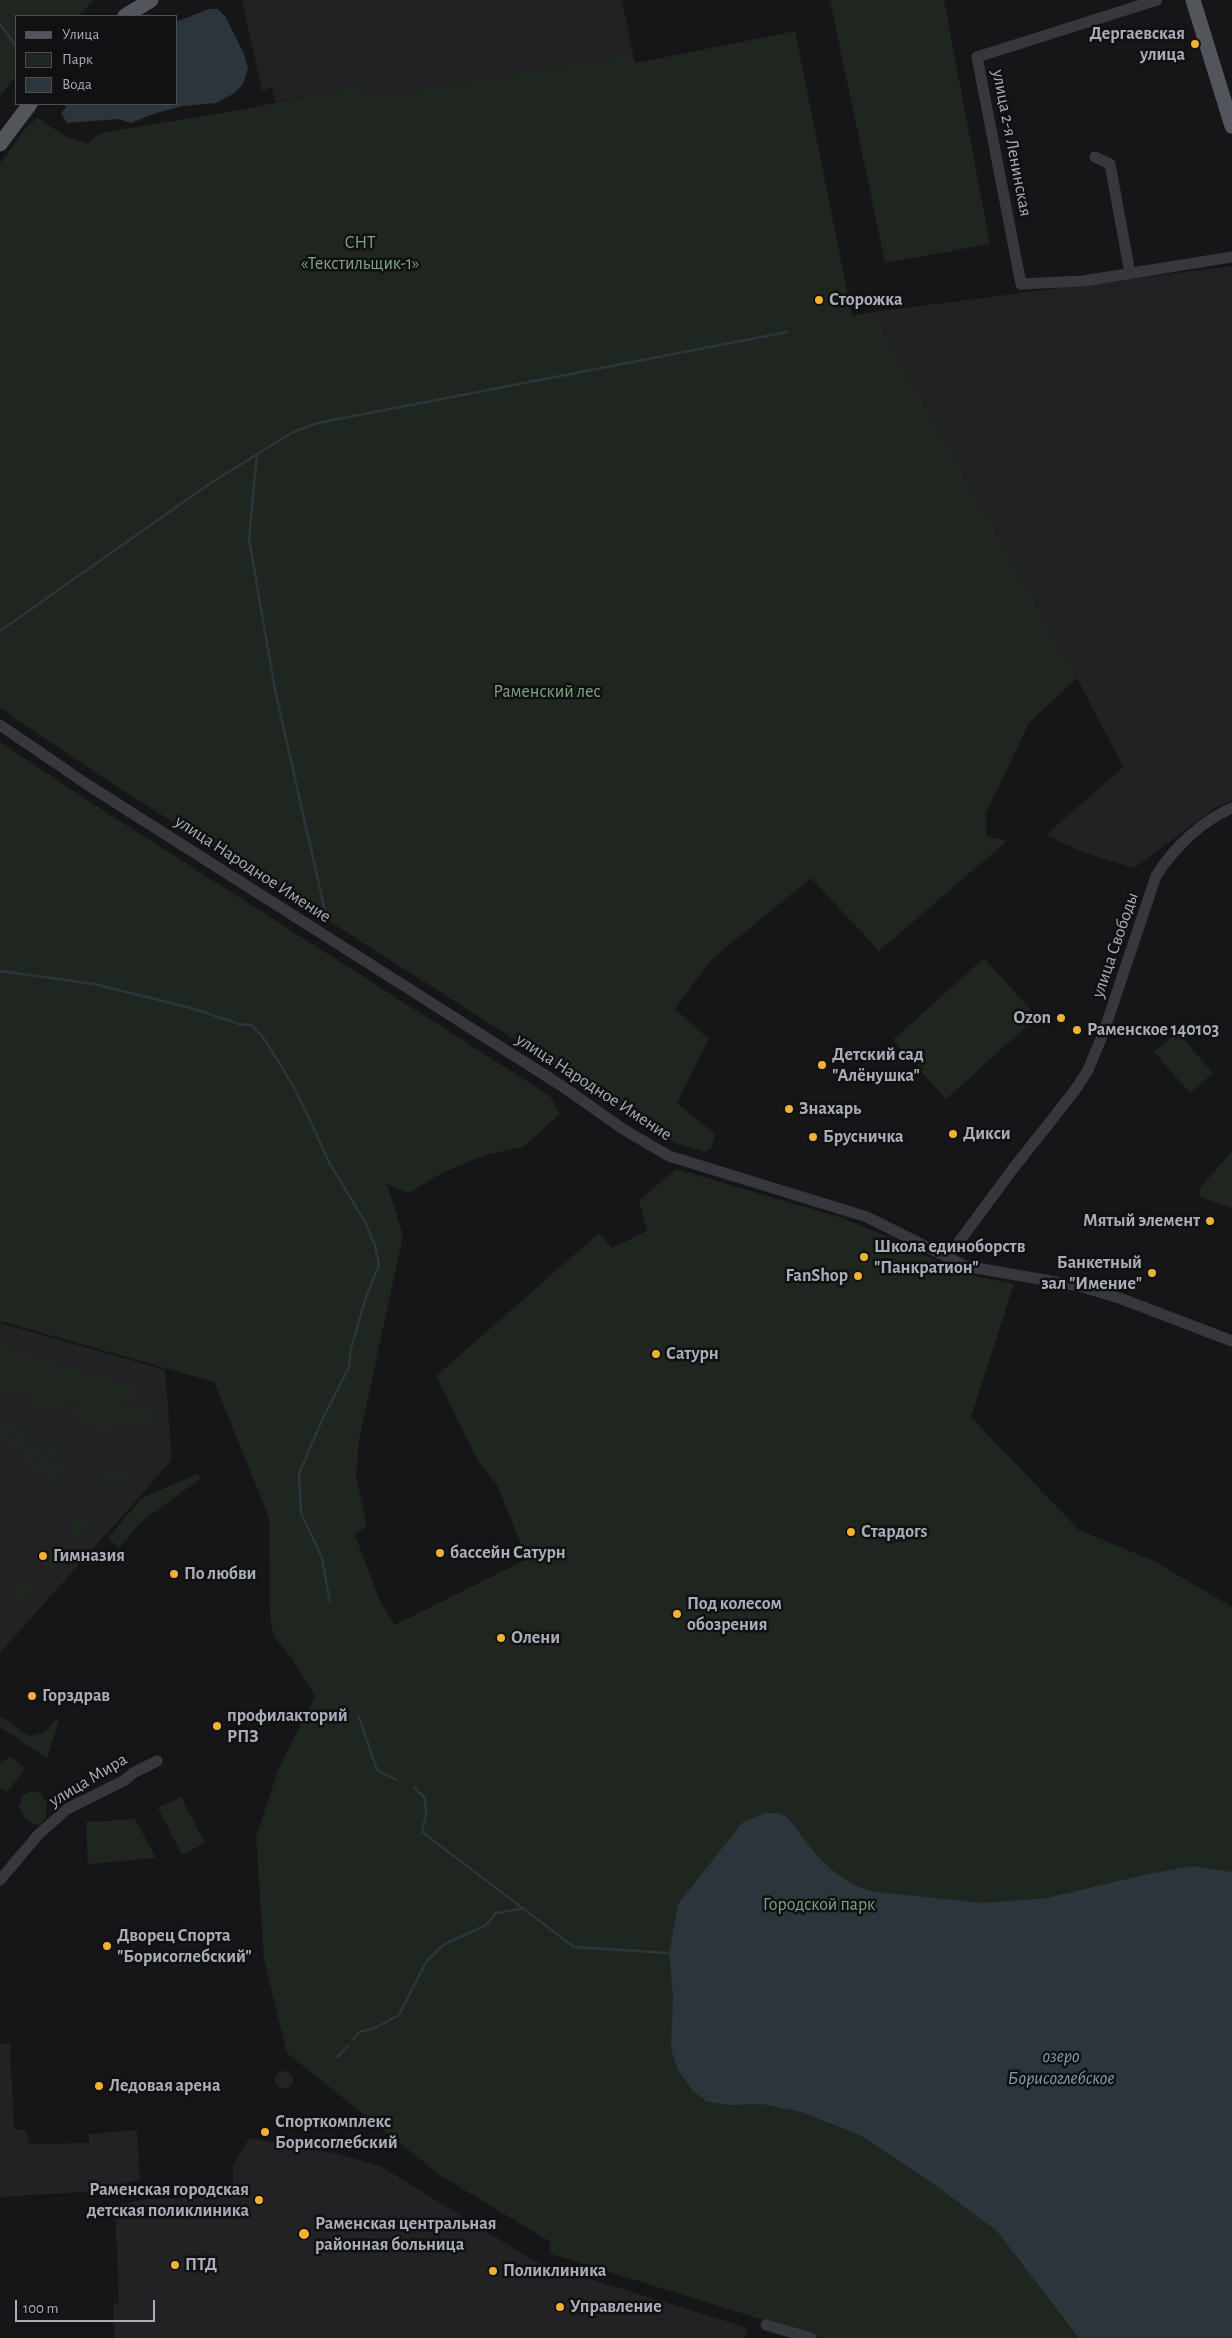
<!DOCTYPE html>
<html>
<head>
<meta charset="utf-8">
<style>
  body { margin:0 }
  #map { position:relative; width:1232px; height:2338px; overflow:hidden; background:#161618; font-family:"Alegreya Sans",sans-serif }
  canvas { display:block }
  .legend { position:absolute; left:15px; top:15px; width:162px; height:90px; box-sizing:border-box; background:#111113; border:1px solid #4d4f55; margin:0; padding:6px 9px; list-style:none; font-size:15px; color:#a8adb8 }
  .legend li { display:flex; align-items:center; gap:10px; height:25px }
  .legend b { width:25px; border:1px solid #4d4f55 }
  .scale { position:absolute; left:15px; top:2300px; width:140px; height:22px; box-sizing:border-box; border:2px solid #a8adb8; border-top:0; padding-left:6px; font-size:15px; line-height:18px; white-space:nowrap; color:#a8adb8; -webkit-text-stroke:4px #111113; paint-order:stroke }
</style>
</head>
<body>
<div id="map">
<canvas width="1232" height="2338"></canvas>
<ul class="legend">
<li><b style="height:6px;background:#53555c"></b>Улица</li>
<li><b style="height:14px;background:#1e261f"></b>Парк</li>
<li><b style="height:14px;background:#2c353c"></b>Вода</li>
</ul>
<div class="scale">100 m</div>
</div>
<script>
const g = document.querySelector('canvas').getContext('2d');
g.lineJoin = 'round';
function fill(path, color) {
  g.fillStyle = color;
  g.fill(path, 'evenodd');
}
function trace(path, color, width, dash) {
  g.strokeStyle = color;
  g.lineWidth = width;
  g.lineCap = dash ? 'butt' : 'round';
  g.setLineDash(dash || []);
  g.stroke(path);
}
function label(font, color, halo, rows, align = 'center') {
  g.font = font + ' "Alegreya Sans",sans-serif';
  g.lineWidth = 5;
  g.setLineDash([]);
  g.textBaseline = 'middle';
  g.strokeStyle = halo;
  g.fillStyle = color;
  for (const [text, x, y, turn = 0] of rows) {
    g.save();
    g.translate(x, y);
    g.rotate((+turn || 0) * Math.PI / 180);
    g.textAlign = isNaN(turn) ? turn : align;
    if (halo) g.strokeText(text, 0, 0);
    g.fillText(text, 0, 0);
    g.restore();
  }
}
fill(new Path2D(`
  M242,0h380l11,54 -269,44 -3,-14 -86,18 -3,-15 -10,4z
  M1232,266v535l-16,6 -82,61 -52,-16 -36,-17 77,-68 -46,-89 -204,-366z
  M0,1323l165,47 7,90 -172,193z
  M10,2043l4,86 12,1 3,14 60,-1v-9l48,-4 3,49 -41,12 -99,6v-153z
  M249,2138l90,16 43,13 154,95 212,66 -3,10h-631l-1,-34h6l-4,-98 29,-7 89,-2v-31z`), '#222225');
fill(new Path2D(`
  M0,0h94l-16,16h-62v60l-16,20z
  M830,0h114l46,244 -105,19z
  M795,31l57,285 21,-4 204,366 -48,45 -43,90v23l21,5 -128,110 -68,-73 -100,82 -36,49 34,30 -32,64 38,31 -4,15 -6,3 -30,-9 -45,-26 -61,-43 -470,-299 -99,-67v-545l26,-35 11,-10 30,19 21,7 12,-11 146,-24 115,-25 3,14 269,-44 2,9z
  M0,742l84,56 466,298 10,18 -37,33 -38,8 -43,18 -33,20 -22,-9 16,52 -44,204 -3,37 11,49 -12,9 25,66 15,24 132,-66 -30,-74 -21,-27 -40,-82 163,-143 13,15 35,-17 -8,-30 37,-32 163,48 51,20 18,11 59,26 47,10 -43,133 108,113 75,31 78,46v731h-410l-271,-84 -2,-13 -108,-65 -154,-123 -23,-93 -8,-123 22,-67 37,-74 -24,-39 -17,-20 -4,-21 -1,-99 -55,-135 -214,-61z
  M984,958l53,59 -91,82 -53,-59z
  M1177,1032l36,41 -23,20 -36,-41z
  M1232,1151v57l-32,-11v-9z
  M0,1337l7,2 -2,9 141,42 -2,6 -8,-3 -2,6 -12,-3 3,15 30,-1 1,16 -60,4 -1,-5 -25,-8 10,-13 -10,-2 -9,12 -34,-11 4,-7 -28,-8 -3,7z
  M9,1419l8,7 -14,17 -3,-2v-11z
  M22,1430l8,7 -16,18 -8,-7z
  M125,1440l4,2 2,35 -3,4 -31,3 2,-10 28,-1z
  M35,1441l8,7 -15,18 -8,-7z
  M53,1442l9,7 -22,27 -9,-8z
  M57,1461l10,8 -17,18 -9,-8z
  M197,1474l4,4 -60,44 -22,26 -11,-10 34,-40z
  M94,1518l-22,26 -2,-24z
  M67,1550l-23,26 -2,-25z
  M39,1583l-21,21 -3,-20z
  M0,1716l29,20 15,-4 16,-15 -13,41 -47,-31z
  M10,1756l15,13 -17,22h-3l-5,-4v-23z
  M31,1791l9,2 7,10 -1,15 -7,7c-9,0 -17,-9 -20,-18l4,-12z
  M181,1797l24,46 -23,12 -24,-47z
  M135,1819l21,39 -68,6 -2,-42z
  M275 2080a9 9 0 1 1 18 0a9 9 0 1 1-18 0Z`), '#1e261f');
fill(new Path2D(`
  M209,9h9l7,7 19,38 4,15 -5,15 -10,10 -17,9 -33,3 -30,8 -22,9 -12,-4 -52,4 -6,-10 8,-9h107v-82z
  M765,1813c5,0 11,-1 16,1 12,5 17,19 25,28 18,23 41,45 70,50l107,11 64,-5 101,-24 45,-8 39,6v466h-153l-82,-107 -66,-49 -69,-46 -61,-24 -39,-8 -32,1 -23,-3 -15,-12 -14,-20 -7,-21 2,-53 -4,-43 9,-49 64,-81z`), '#2c353c');
trace(new Path2D(`
  M0,24l16,22
  M65,104l2,2
  M257,454l-8,85 26,151 52,230
  M0,631l209,-147 84,-52 25,-9 469,-91
  M0,971l94,13 97,24 48,16 12,1 11,11 20,31 16,28 32,69 35,58 10,23 4,20 -13,32 -15,51 -2,19 -27,53 -23,54 2,39 21,45 8,44
  M359,1717l18,53 19,10
  M414,1788l11,10 1,17 -4,17 152,115 95,6
  M353,2040l6,-8 16,-4 24,-13 27,-53 17,-17 43,-20 10,-12 25,-4
  M337,2057l11,-11`), '#2c353c', 2.5);
trace(new Path2D(`
  M1157,0l-180,57 44,227 62,-3 149,-24
  M1095,157l15,7 20,109
  M0,725l91,62 471,299 61,43 46,27 198,61 98,49 114,20 43,13 110,42
  M947,1258l65,-88 64,-81 12,-19 15,-36 53,-158c18,-28 45,-55 76,-68
  M0,1880l38,-45 29,-26 58,-29 8,-7 24,-12
  M766,2325l45,13`), '#37383d', 11);
trace(new Path2D(`
  M1193,0l39,126
  M125,16l26,-16
  M0,144l30,-40`), '#53555c', 15);
for (const [x, y, r, color] of [
  [1195,44,5,"#f2b134"],
  [819,300,5,"#f2b134"],
  [1061,1018,5,"#f2b134"],
  [1077,1030,5,"#f2b134"],
  [822,1065,5,"#f2b134"],
  [789,1109,5,"#f2b134"],
  [953,1134,5,"#f2b134"],
  [813,1137,5,"#f2b134"],
  [1210,1221,5,"#f2b134"],
  [864,1257,5,"#f2b134"],
  [1152,1273,5,"#f2b134"],
  [858,1276,5,"#f2b134"],
  [656,1354,5,"#f2b134"],
  [851,1532,5,"#f2b134"],
  [440,1553,5,"#f2b134"],
  [43,1556,5,"#f2b134"],
  [174,1574,5,"#f2b134"],
  [677,1614,5,"#f2b134"],
  [501,1638,5,"#f2b134"],
  [32,1696,5,"#f2b134"],
  [217,1726,5,"#f2b134"],
  [107,1946,5,"#f2b134"],
  [99,2086,5,"#f2b134"],
  [265,2132,5,"#f2b134"],
  [259,2200,5,"#f2b134"],
  [304,2234,6,"#f2b134"],
  [175,2265,5,"#f2b134"],
  [493,2271,5,"#f2b134"],
  [560,2307,5,"#f2b134"]
]) {
  const dot = new Path2D();
  dot.arc(x, y, r, 0, 2 * Math.PI);
  g.fillStyle = color;
  g.fill(dot);
  trace(dot, '#111113', 2);
}
label('bold 18px', '#a8adb8', '#111113', [
  ["Дергаевская",1185,34,"right"],
  ["улица",1185,55,"right"],
  ["Сторожка",829,300],
  ["Ozon",1051,1018,"right"],
  ["Раменское 140103",1087,1030],
  ["Детский сад",832,1055],
  ["\"Алёнушка\"",832,1076],
  ["Знахарь",799,1109],
  ["Дикси",963,1134],
  ["Брусничка",823,1137],
  ["Мятый элемент",1200,1221,"right"],
  ["Школа единоборств",874,1247],
  ["\"Панкратион\"",874,1268],
  ["Банкетный",1142,1263,"right"],
  ["зал \"Имение\"",1142,1284,"right"],
  ["FanShop",848,1276,"right"],
  ["Сатурн",666,1354],
  ["Стардогs",861,1532],
  ["бассейн Сатурн",450,1553],
  ["Гимназия",53,1556],
  ["По любви",184,1574],
  ["Под колесом",687,1604],
  ["обозрения",687,1625],
  ["Олени",511,1638],
  ["Горздрав",42,1696],
  ["профилакторий",227,1716],
  ["РПЗ",227,1737],
  ["Дворец Спорта",117,1936],
  ["\"Борисоглебский\"",117,1957],
  ["Ледовая арена",109,2086],
  ["Спорткомплекс",275,2122],
  ["Борисоглебский",275,2143],
  ["Раменская городская",249,2190,"right"],
  ["детская поликлиника",249,2211,"right"],
  ["Раменская центральная",315,2224],
  ["районная больница",315,2245],
  ["ПТД",185,2265],
  ["Поликлиника",503,2271],
  ["Управление",570,2307]
], 'left');
label('18px', '#a8adb8', '#111113', [
  ["улица 2-я Ленинская",1012,143,79],
  ["улица Народное Имение",253,869,33],
  ["улица Свободы",1115,945,-71],
  ["улица Народное Имение",594,1087,33],
  ["улица Мира",88,1780,-31]
]);
label('18px', '#7fa381', '#111113', [
  ["СНТ",360,243],
  ["«Текстильщик-1»",360,264],
  ["Раменский лес",547,692],
  ["Городской парк",819,1905]
]);
label('italic 19px', '#7f9bb3', '#111113', [
  ["озеро",1061,2056],
  ["Борисоглебское",1061,2078]
]);
</script>
</body>
</html>
